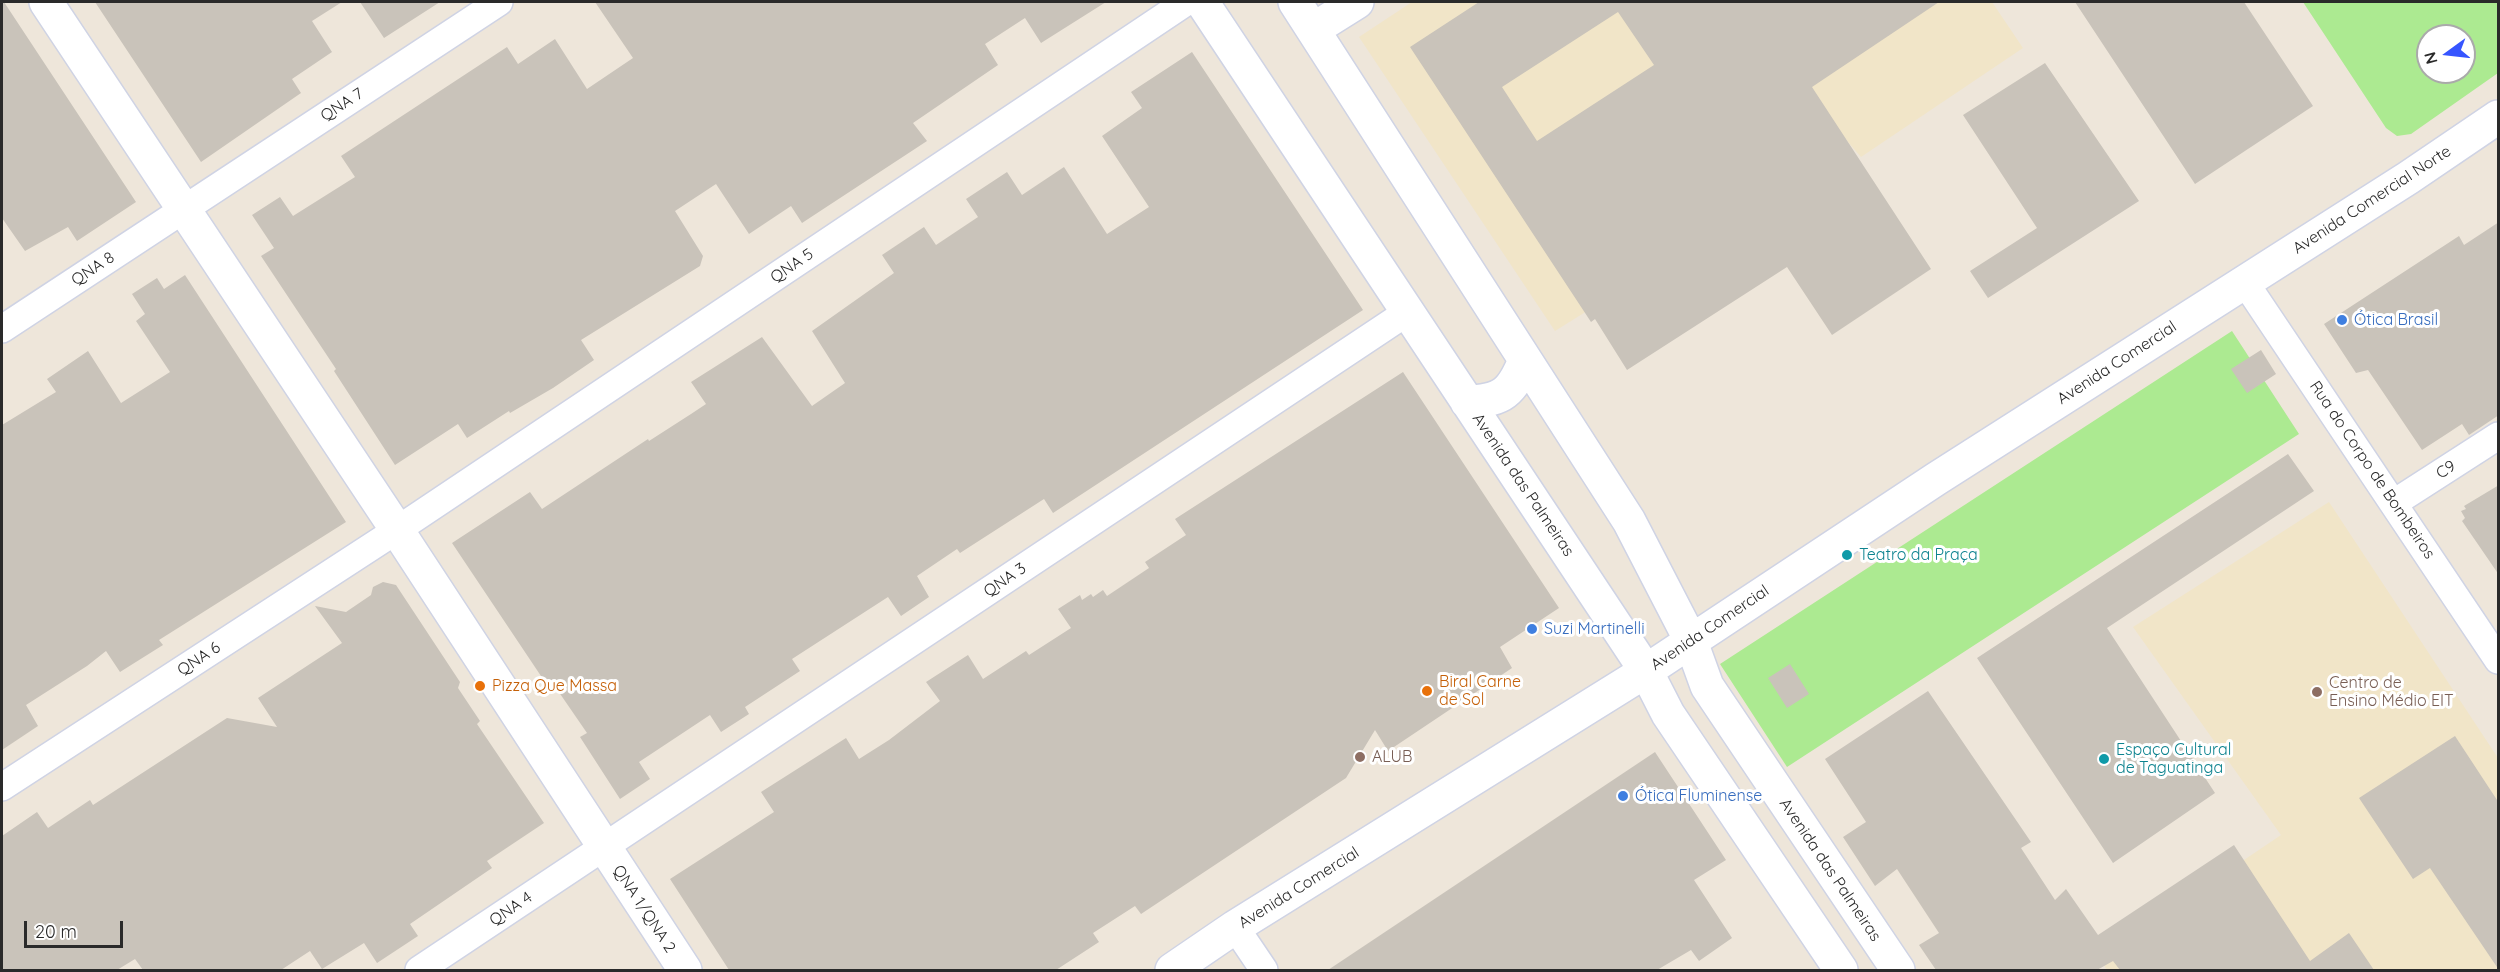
<!DOCTYPE html>
<html>
<head>
<meta charset="utf-8">
<style>
  body { margin:0 }
  #map { position:relative; width:2500px; height:972px; overflow:hidden; background:#eee6da; font-family:Quicksand,sans-serif }
  canvas { display:block }
  .frame { position:absolute; inset:0; border:3px solid #2a2a2a; pointer-events:none }
  .north { position:absolute; left:2416px; top:24px; width:60px; height:60px; box-sizing:border-box; background:#fff; border:2px solid #aaa; border-radius:50%; rotate:255deg; font-size:16px; font-weight:700; line-height:24px; text-align:center; color:#2a2a2a }
  .north::after { content:''; display:block; margin:auto; width:21px; height:27px; background:#3655ff; clip-path:polygon(50% 0,100% 100%,50% 72%,0 100%) }
  .scale { position:absolute; left:24px; top:921px; width:99px; height:27px; box-sizing:border-box; border:3px solid #2a2a2a; border-top:0; padding-left:8px; font-size:18px; line-height:21px; white-space:nowrap; color:#2a2a2a; -webkit-text-stroke:4px #fff; paint-order:stroke }
</style>
</head>
<body>
<div id="map">
<canvas width="2500" height="972"></canvas>
<div class="frame"></div>
<div class="north">N</div>
<div class="scale">20 m</div>
</div>
<script>
const g = document.querySelector('canvas').getContext('2d');
g.lineJoin = 'round';
function fill(path, color) {
  g.fillStyle = color;
  g.fill(path, 'evenodd');
}
function trace(path, color, width, dash) {
  g.strokeStyle = color;
  g.lineWidth = width;
  g.lineCap = dash ? 'butt' : 'round';
  g.setLineDash(dash || []);
  g.stroke(path);
}
function label(font, color, halo, rows, align = 'center') {
  g.font = font + ' Quicksand,sans-serif';
  g.lineWidth = 6;
  g.setLineDash([]);
  g.textBaseline = 'middle';
  g.strokeStyle = halo;
  g.fillStyle = color;
  for (const [text, x, y, turn = 0] of rows) {
    g.save();
    g.translate(x, y);
    g.rotate((+turn || 0) * Math.PI / 180);
    g.textAlign = isNaN(turn) ? turn : align;
    if (halo) g.strokeText(text, 0, 0);
    g.fillText(text, 0, 0);
    g.restore();
  }
}
fill(new Path2D(`
  M1412,2h580l31,46 -162,109 -33,-38 -119,116 -154,96 -196,-294z
  M2329,502l169,256v212h-391l-8,-12 182,-123 -148,-208z`), '#f1e5c8');
fill(new Path2D(`
  M2303,2h195v71l-87,61 -14,2 -11,-8zM2428,36h36v36h-36z
  M2232,331l67,103 -512,333 -67,-103z`), '#acea91');
fill(new Path2D(`
  M2,2h2l132,200 -59,39 -9,-14 -43,24 -23,-33z
  M95,2h247l-30,19 20,31 -40,27 9,14 -100,69z
  M360,2h80l-56,36z
  M595,2h511l-65,41 -16,-25 -40,26 13,21 -85,58 14,18 -125,82 -11,-17 -42,28 -33,-50 -41,27 28,45 -3,10 -119,74 13,20 -41,28 -43,25 -1,-2 -42,27 -9,-14 -63,41 -61,-94 2,-2 -75,-113 13,-8 -22,-33 28,-18 13,19 62,-39 -14,-21 166,-109 11,17 37,-25 32,50 46,-31z
  M1479,2h460l-127,85 119,182 -99,66 -45,-68 -160,103 -32,-51 -4,3 -181,-275zM1618,12l36,53 -117,76 -35,-54z
  M2075,2h169l69,104 -118,78z
  M1192,52l171,258 -310,203 -9,-14 -84,54 -3,-4 -40,27 12,21 -28,19 -13,-19 -96,62 8,12 -55,36 4,7 -28,18 -11,-17 -71,47 11,17 -30,20 -40,-62 7,-4 -33,-48 -5,3 -97,-145 78,-51 12,17 106,-70 1,2 42,-27 15,-10 -15,-22 71,-45 50,69 33,-23 -33,-52 82,-58 -12,-18 42,-28 12,18 42,-28 -12,-18 41,-27 15,23 42,-28 43,67 42,-27 -47,-71 40,-28 -11,-16z
  M2045,63l94,138 -151,97 -18,-27 67,-43 -74,-113z
  M2499,222v193l-30,20 -7,-11 -40,26 -54,-80 -12,3 -32,-49 135,-88 5,9z
  M185,275l161,247 -187,118 4,5 -43,27 -14,-21 -19,15 -61,39 12,21 -36,24v-325l54,-33 -9,-13 41,-28 33,52 49,-31 -34,-51 9,-7 -13,-20 25,-16 7,11z
  M2261,350l15,24 -29,19 -16,-24z
  M1403,372l156,236 -59,39 12,21 -124,83 -13,-21 -29,48 -205,136 -6,-8 -42,27 6,9 -43,28h-327l-59,-91 104,-67 -13,-20 85,-54 13,21 30,-19 51,-39 -14,-19 42,-27 15,24 43,-28 3,4 42,-27 -13,-19 22,-14 2,5 9,-6 2,3 10,-7 4,6 42,-28 -4,-6 41,-27 -11,-16z
  M2288,454l26,37 -207,137 108,165 -102,70 -136,-205z
  M2499,485v90l-37,-54 3,-3 -4,-7 5,-2 -2,-3z
  M383,582l13,3 64,97 -2,6 22,33 -3,3 67,99 -57,38 5,7 -82,56 8,12 -41,27 -13,-20 -42,26 -12,-18 -29,19h-138l-8,-11 -18,11h-115v-134l35,-24 11,16 42,-28 3,5 134,-87 50,9 -19,-29 84,-55 -27,-37 31,6 25,-17 2,-8z
  M1790,664l19,30 -22,14 -19,-30z
  M1928,691l103,151 -10,6 34,52 11,-11 32,46 136,-90 76,116 39,-28 25,37h-254l-7,-9 -16,9h-161l-17,-25 20,-12 -42,-64 -22,17 -32,-49 23,-15 -41,-63z
  M2455,736l44,67v167l-69,-102 -17,11 -54,-81z
  M1655,752l71,108 -32,20 38,58 -33,23 -8,-11 -34,20h-329z`), '#c9c3ba');
const street = new Path2D(`
  M2244,281l254,379
  M2,329l497,-327
  M2394,503l104,-67
  M2,787l395,-257 789,-528
  M1235,927l29,43
  M419,970l987,-657`);
const secondary = new Path2D(`
  M46,2l351,528 288,440
  M1202,2l444,669 22,43 173,256
  M1295,2l334,519 61,118 17,47 191,284
  M1314,29l43,-27
  M1467,402c36,-1 45,-10 58,-42
  M1172,970l63,-43 411,-256 290,-192 472,-301 90,-61`);
trace(street, '#cfd3e4', 30);
trace(secondary, '#cfd3e4', 36);
trace(street, '#fff', 27);
trace(secondary, '#fff', 33);
for (const [x, y, r, color] of [
  [2342,320,6,"#3f7fe0"],
  [1847,555,6,"#0f9aa8"],
  [1532,629,6,"#3f7fe0"],
  [480,686,6,"#e8710a"],
  [1427,691,6,"#e8710a"],
  [2317,692,6,"#8d6e63"],
  [1360,757,6,"#8d6e63"],
  [2104,759,6,"#0f9aa8"],
  [1623,796,6,"#3f7fe0"]
]) {
  const dot = new Path2D();
  dot.arc(x, y, r, 0, 2 * Math.PI);
  g.fillStyle = color;
  g.fill(dot);
  trace(dot, '#fff', 2);
}
label('16px', '#2a2a2a', '#fff', [
  ["QNA 7",342,105,-33],
  ["Avenida Comercial Norte",2372,200,-33],
  ["QNA 5",792,266,-34],
  ["QNA 8",93,269,-33],
  ["Avenida Comercial",2117,363,-33],
  ["Rua do Corpo de Bombeiros",2372,470,56],
  ["C9",2446,470,-33],
  ["Avenida das Palmeiras",1523,485,56],
  ["QNA 3",1005,580,-34],
  ["Avenida Comercial",1710,628,-34],
  ["QNA 6",199,659,-33],
  ["Avenida das Palmeiras",1830,870,56],
  ["Avenida Comercial",1299,888,-32],
  ["QNA 4",511,909,-34],
  ["QNA 1/QNA 2",644,909,57]
]);
label('16px', '#366cbe', '#fff', [
  ["Ótica Brasil",2354,320],
  ["Suzi Martinelli",1544,629],
  ["Ótica Fluminense",1635,796]
], 'left');
label('16px', '#0d838f', '#fff', [
  ["Teatro da Praça",1859,555],
  ["Espaço Cultural",2116,750],
  ["de Taguatinga",2116,768]
], 'left');
label('16px', '#c56008', '#fff', [
  ["Biral Carne",1439,682],
  ["de Sol",1439,700],
  ["Pizza Que Massa",492,686]
], 'left');
label('16px', '#785e54', '#fff', [
  ["Centro de",2329,683],
  ["Ensino Médio EIT",2329,701],
  ["ALUB",1372,757]
], 'left');
</script>
</body>
</html>
